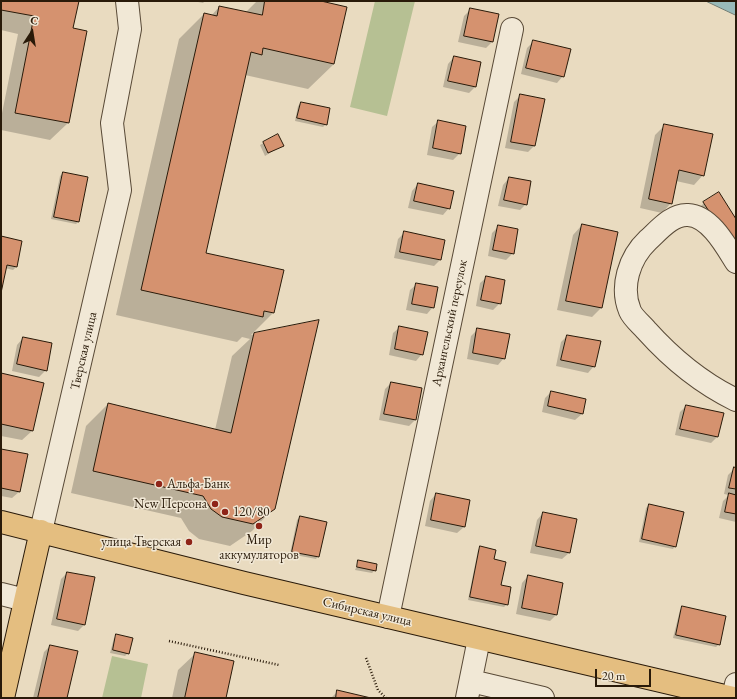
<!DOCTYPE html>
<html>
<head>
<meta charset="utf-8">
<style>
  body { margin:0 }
  #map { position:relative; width:737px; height:699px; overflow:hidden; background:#e9dbc0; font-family:"EB Garamond",serif }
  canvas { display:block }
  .frame { position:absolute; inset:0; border:2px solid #291a09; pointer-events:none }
  .north { position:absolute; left:12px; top:12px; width:40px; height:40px; -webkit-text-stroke:3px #f1e8d6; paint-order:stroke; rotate:12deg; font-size:11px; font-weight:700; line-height:16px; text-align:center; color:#291a09 }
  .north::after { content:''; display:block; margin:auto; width:14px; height:18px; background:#291a09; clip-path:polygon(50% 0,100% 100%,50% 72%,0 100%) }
  .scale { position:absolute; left:595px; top:669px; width:56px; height:18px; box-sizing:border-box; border:2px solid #291a09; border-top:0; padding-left:5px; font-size:12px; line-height:14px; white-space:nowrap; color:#291a09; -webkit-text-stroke:3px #f1e8d6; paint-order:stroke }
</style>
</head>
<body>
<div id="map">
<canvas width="737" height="699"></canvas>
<div class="frame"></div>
<div class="north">С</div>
<div class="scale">20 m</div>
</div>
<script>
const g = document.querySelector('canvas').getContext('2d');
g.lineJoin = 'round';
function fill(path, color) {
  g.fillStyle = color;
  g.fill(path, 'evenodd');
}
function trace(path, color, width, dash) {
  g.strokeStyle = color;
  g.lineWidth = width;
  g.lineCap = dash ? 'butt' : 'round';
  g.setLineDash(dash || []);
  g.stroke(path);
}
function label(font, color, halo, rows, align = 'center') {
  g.font = font + ' "EB Garamond",serif';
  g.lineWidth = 3;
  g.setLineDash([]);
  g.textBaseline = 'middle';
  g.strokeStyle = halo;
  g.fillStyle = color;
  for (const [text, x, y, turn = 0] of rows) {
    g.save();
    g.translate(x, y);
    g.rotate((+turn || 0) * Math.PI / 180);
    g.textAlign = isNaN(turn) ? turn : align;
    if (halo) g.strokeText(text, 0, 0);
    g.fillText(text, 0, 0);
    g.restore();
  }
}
fill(new Path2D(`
  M375,1h40l-28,115 -37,-9z
  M112,656l36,8 -7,34h-39z`), '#b6c093');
const water = new Path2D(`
  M706,1h30v14z`);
fill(water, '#99bab9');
trace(water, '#6c7a73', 1);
fill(new Path2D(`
  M1,1h77l-6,28 -4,94 -18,17 -49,-10v-12l17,-84 -17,-4z
  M193,1h12l-2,2z
  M257,1h59l18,63 -26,25 -63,-14 -40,179 78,17 -10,42 -22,22 66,-13 -43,186 -22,23 -22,15 -31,-7 -10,-8 -8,-13 -110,-25 15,-67 22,-22 107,26 17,-74 18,-17 -8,-2 -5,5 -121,-27 63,-276 25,-25 7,2 8,-9 26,6z
  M470,10l22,32 -6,6 -28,-6 6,-26z
  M533,42l30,34 -6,7 -36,-9 6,-26z
  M454,57l26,6 -5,24 -6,6 -26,-6 5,-23z
  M521,95l22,5 -9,46 -6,6 -23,-4 9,-46z
  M301,103l25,21 -3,3 -28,-6 3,-15z
  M439,121l21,32 -7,7 -26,-5 5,-28z
  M665,125l38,50 -9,10 -18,-4 -5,22 -9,10 -22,-5 15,-73z
  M278,135l5,10 -18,11 -5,-11z
  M63,173l16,48 -3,3 -25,-5 9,-43z
  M509,178l17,26 -6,6 -22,-4 5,-21z
  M418,184l31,24 -6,7 -35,-7 4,-17z
  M704,203l32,18 -1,37 -34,-52z
  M582,225l19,83 -9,9 -35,-7 16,-75z
  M499,226l14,27 -7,7 -18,-4 4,-23z
  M404,233l36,27 -6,6 -40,-8 4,-19z
  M1,237l20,4 -5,26 -3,3 -8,-2 -4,20z
  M487,277l13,26 -7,7 -17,-4 4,-23z
  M417,284l16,23 -6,7 -21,-4 4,-20z
  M400,327l22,27 -6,7 -27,-6 4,-22z
  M478,329l26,29 -6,7 -31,-6 4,-23z
  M567,336l27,30 -6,7 -32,-7 5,-24z
  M23,338l23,32 -7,7 -27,-6 5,-26z
  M1,374l31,57 -10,9 -21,-4z
  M391,383l24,37 -6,6 -30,-6 6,-31z
  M551,392l31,22 -7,6 -33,-8 3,-14z
  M686,406l31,31 -6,6 -36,-8 5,-23z
  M1,450l26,5 -8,37 -7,6 -11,-2z
  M734,469h2v53l-17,-4 4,-17 6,-6 -5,-1 4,-19z
  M436,494l28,33 -7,6 -32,-7 5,-25z
  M649,505l26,41 -2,3 -34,-7 7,-34z
  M543,513l32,7 -6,33 -7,6 -32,-6 7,-33z
  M300,517l18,39 -2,3 -26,-5 7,-34z
  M481,547l12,13 14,44 -3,3 -36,-7 10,-50z
  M359,561l16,9 -3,3 -17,-3z
  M67,573l17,52 -6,6 -27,-6 10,-46z
  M528,576l34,7 -6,32 -6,6 -34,-7 6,-31z
  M683,607l36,37 -3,3 -43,-9 7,-28z
  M117,636l11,17 -3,3 -15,-3 4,-15z
  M50,646l16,52h-33l11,-46z
  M196,653l29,45h-53l6,-28z
  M338,691l29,7h-36z`), '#0003');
const building = new Path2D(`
  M1,1h78l-6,27 14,3 -18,92 -54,-10 19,-97 -33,-6z
  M265,1h56l26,6 -13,57 -71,-16 -1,7 -11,-3 -45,201 78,17 -10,43 -10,-2 -1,6 -122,-27 63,-277 13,3 2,-10 43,9z
  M470,8l29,6 -6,28 -29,-6z
  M533,40l38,9 -7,28 -38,-9z
  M454,56l27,6 -5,25 -28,-6z
  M520,94l25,5 -10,47 -24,-4z
  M301,102l29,6 -3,17 -30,-7z
  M438,120l28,6 -5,28 -28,-6z
  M664,124l49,10 -9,42 -25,-6 -7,34 -23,-5z
  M278,134l6,12 -16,7 -5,-11z
  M63,172l25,5 -9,45 -25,-5z
  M509,177l22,4 -4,24 -23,-5z
  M418,183l36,8 -4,18 -36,-8z
  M719,192l17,27v34l-33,-51z
  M582,224l36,8 -16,76 -36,-7z
  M498,225l20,4 -4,25 -21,-4z
  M404,231l41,9 -4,20 -41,-8z
  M1,236l21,5 -5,26 -10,-2 -6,28z
  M486,276l19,4 -4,24 -20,-4z
  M416,283l22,4 -4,21 -22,-4z
  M319,320l-44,189 -22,15 -31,-7 -11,-8 -8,-13 -110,-25 15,-68 123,30 23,-100z
  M399,326l29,6 -5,23 -28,-6z
  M477,328l33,6 -5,25 -32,-6z
  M567,335l34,6 -6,26 -34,-7z
  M23,337l29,6 -5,28 -30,-7z
  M1,373l43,10 -11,48 -32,-7z
  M391,382l31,6 -6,32 -32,-6z
  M551,391l35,8 -3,15 -35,-8z
  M686,405l38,8 -6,24 -38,-8z
  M1,449l27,5 -8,38 -19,-4z
  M734,467l2,1v21l-7,-1z
  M436,493l34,7 -5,27 -34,-7z
  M729,493l7,2v19l-11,-2z
  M649,504l35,8 -8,35 -34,-8z
  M543,512l34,7 -7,34 -34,-7z
  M300,516l27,6 -8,35 -27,-5z
  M480,546l16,4 -2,9 12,3 -5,23 10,2 -3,18 -38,-8z
  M358,560l19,4 -1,7 -19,-4z
  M67,572l28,5 -10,48 -28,-6z
  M528,575l35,8 -6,32 -35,-7z
  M682,606l44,10 -6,29 -44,-10z
  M116,634l17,4 -4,16 -16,-4z
  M50,645l28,6 -11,47h-29z
  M195,652l39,9 -8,37h-41z
  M337,690l34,8h-35z`);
fill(building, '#d5926f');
trace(building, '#291a09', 1);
const minor = new Path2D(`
  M736,262c-10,-16 -26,-46 -48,-47 -16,-1 -29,15 -40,25 -19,18 -28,47 -18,71 3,7 11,13 16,19 26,29 55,53 90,70
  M41,531l79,-341 -8,-67 18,-94 -3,-28
  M1,594l24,6
  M388,617l124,-588
  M471,681l72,17
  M467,698l12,-59
  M733,698l3,-14`);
const major = new Path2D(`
  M1,522l243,61 489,115
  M3,698l38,-167`);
trace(minor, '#594a37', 24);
trace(major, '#291a09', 24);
trace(new Path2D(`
  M169,641l110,24
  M366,658l12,32 8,8`), '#291a09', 2.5, [1, 2]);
trace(minor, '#f1e8d6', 22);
trace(major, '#e4be80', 22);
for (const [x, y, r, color] of [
  [159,484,4,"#8f2418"],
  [215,504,4,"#8f2418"],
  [225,512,4,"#8f2418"],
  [259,526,4,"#8f2418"],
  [189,542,4,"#8f2418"]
]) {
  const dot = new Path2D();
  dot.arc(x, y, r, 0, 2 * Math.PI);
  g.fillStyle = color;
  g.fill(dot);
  trace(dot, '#f1e8d6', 1.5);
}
label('13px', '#291a09', '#f1e8d6', [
  ["Архангельский переулок",450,323,-78],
  ["Тверская улица",84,351,-77],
  ["Сибирская улица",367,612,13]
]);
label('13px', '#291a09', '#f1e8d6', [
  ["Альфа-Банк",167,484],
  ["New Персона",207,504,"right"],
  ["120/80",233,512],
  ["Мир",259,540,"center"],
  ["аккумуляторов",259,555,"center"],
  ["улица Тверская",181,542,"right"]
], 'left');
</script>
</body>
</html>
